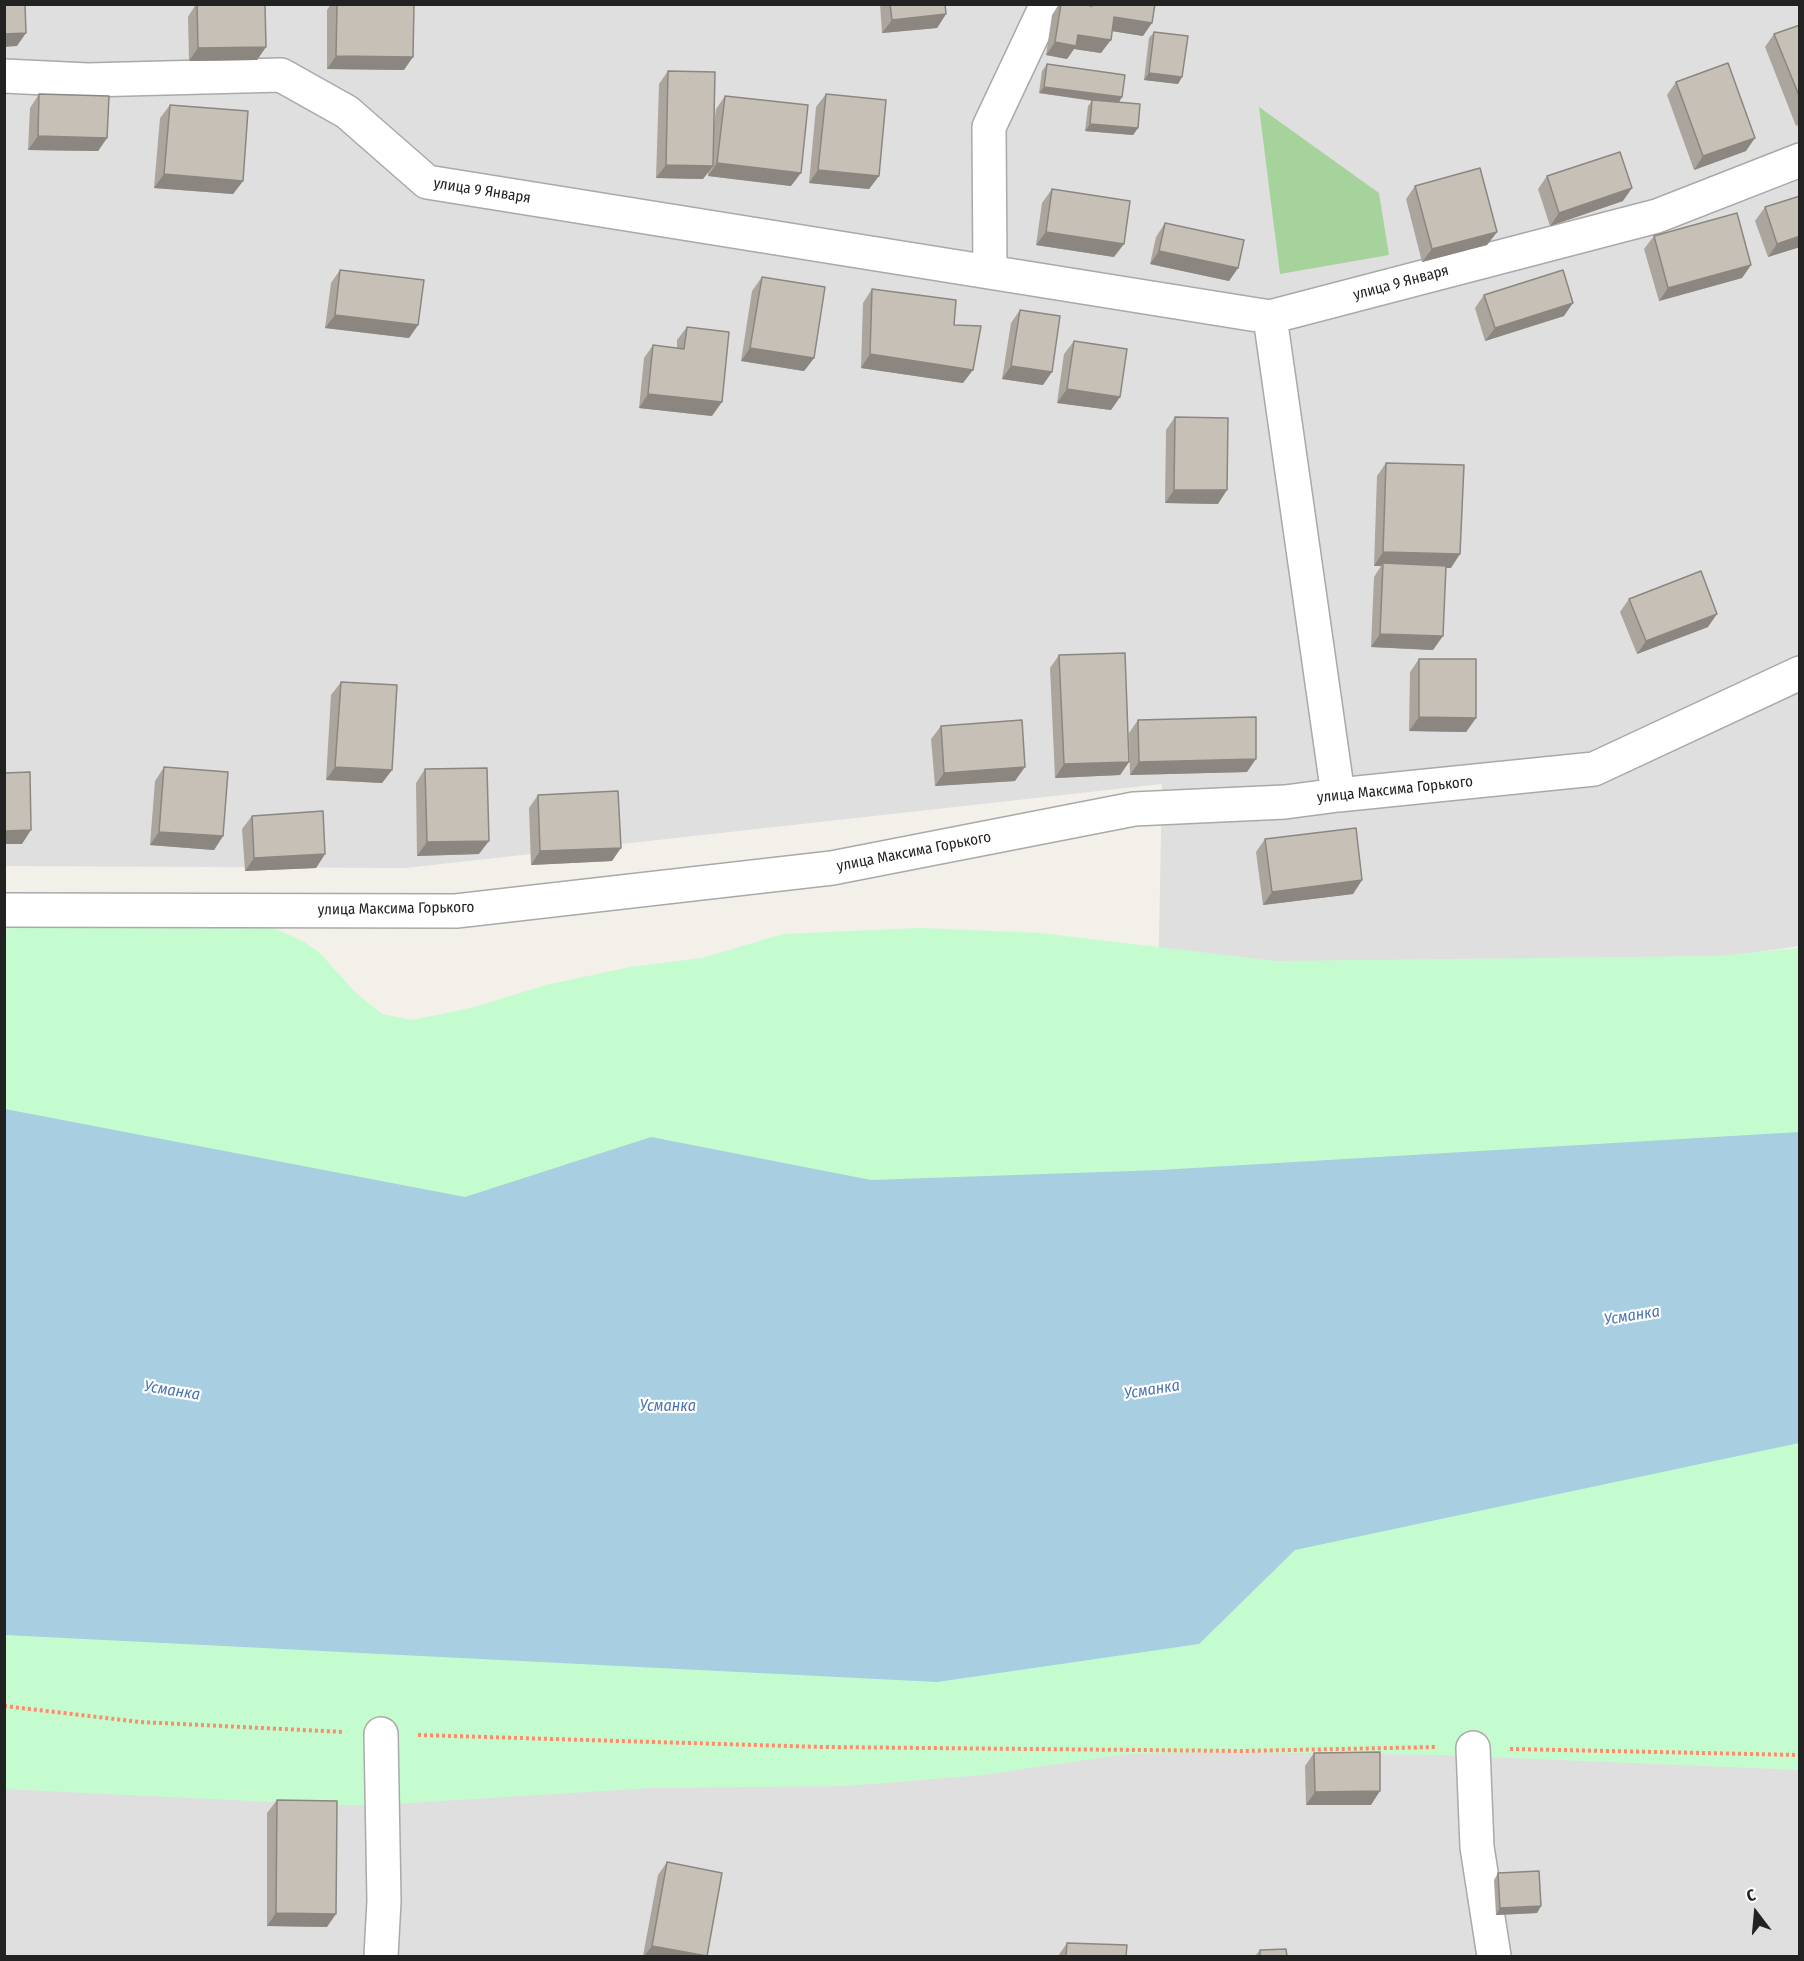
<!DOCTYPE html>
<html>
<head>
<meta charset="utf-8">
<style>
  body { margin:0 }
  #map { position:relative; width:1804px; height:1961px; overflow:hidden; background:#f2f0e8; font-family:"Fira Sans Condensed",sans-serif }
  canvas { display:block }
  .frame { position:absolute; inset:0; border:6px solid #222; pointer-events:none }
  .north { position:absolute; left:1726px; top:1883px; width:60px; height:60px; -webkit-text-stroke:4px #fff; paint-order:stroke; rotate:344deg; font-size:16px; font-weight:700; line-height:24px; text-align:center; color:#222 }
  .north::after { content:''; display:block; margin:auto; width:21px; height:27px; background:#222; clip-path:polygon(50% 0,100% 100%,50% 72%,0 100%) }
</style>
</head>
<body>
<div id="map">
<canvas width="1804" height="1961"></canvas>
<div class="frame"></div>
<div class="north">С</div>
</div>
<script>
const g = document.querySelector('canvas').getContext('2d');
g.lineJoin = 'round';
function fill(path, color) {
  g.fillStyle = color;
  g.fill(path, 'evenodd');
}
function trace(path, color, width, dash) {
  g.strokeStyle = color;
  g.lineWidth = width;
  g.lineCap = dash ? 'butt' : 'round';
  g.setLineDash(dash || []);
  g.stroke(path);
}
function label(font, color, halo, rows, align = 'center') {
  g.font = font + ' "Fira Sans Condensed",sans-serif';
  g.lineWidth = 4.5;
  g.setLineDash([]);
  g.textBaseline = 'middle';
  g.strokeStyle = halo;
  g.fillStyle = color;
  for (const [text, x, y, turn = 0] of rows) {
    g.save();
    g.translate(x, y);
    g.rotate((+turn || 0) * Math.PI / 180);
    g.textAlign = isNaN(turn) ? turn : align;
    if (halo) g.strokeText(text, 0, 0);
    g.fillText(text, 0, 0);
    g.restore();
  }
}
fill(new Path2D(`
  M5,5h1794v941l-642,93 5,-255 -757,84 -400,-2z
  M4,1664l1795,46v246h-1794z`), '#e0dfdf');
fill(new Path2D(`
  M1259,107l120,86 10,62 -109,19z`), '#a6d39b');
fill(new Path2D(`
  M162,911l104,13 38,18 15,10 37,41 26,21 30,6 59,-12 75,-23 84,-18 72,-9 81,-24 137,-6 120,5 236,28 441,-5 82,-8v822l-358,-15 -212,-3 -103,2 -144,21 -134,11 -197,2 -274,17h-44l-328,-16 -1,-860z`), '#c5fccf');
fill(new Path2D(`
  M5,1109l460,88 186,-60 220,43 289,-10 639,-38v311l-504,107 -96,94 -262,38 -932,-47z`), '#a7cee1');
const street = new Path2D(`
  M4,76l84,4 193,-5 66,37 80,70 843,135 387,-101 143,-56
  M990,272l-1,-145 58,-123
  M1270,317l68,478
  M4,910l452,1 376,-43 302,-59 151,-7 53,-7 256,-26 206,-96
  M1473,1748l4,99 17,109
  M381,1956l3,-55 -3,-167`);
trace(street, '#a9a9a9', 36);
trace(new Path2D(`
  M4,1706l136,16 204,10
  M418,1735l404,12 420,4 194,-4
  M1510,1749l290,6`), '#ff8b6c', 4, [3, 3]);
trace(street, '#fff', 33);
fill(new Path2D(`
  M196,4h69l1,43 -9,13 -68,1 -1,-44z
  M331,4h83l-10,66 -77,-1v-59z
  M880,4h65l1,10 -9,14 -55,5z
  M1059,4l26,1 70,-1 -12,32 -31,-5 -11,22 -27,-4 -7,10 -21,-4 6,-40z
  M1800,25v99l-4,2 -31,-79 9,-13z
  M1154,32l28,45 -4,7 -34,-4 5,-42z
  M1047,64l72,38 19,26 -5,7 -48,-4 3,-25 4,-5 -53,-8 3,-22z
  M668,71l45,59 3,-21 9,-13 66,90 -83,-10v-4l-5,7 -47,-1 3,-94z
  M1676,82l70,69 -52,19 -27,-75z
  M39,94l68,44 -9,13 -70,-1 2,-42z
  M826,94l53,82 -10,13 -60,-6 7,-76z
  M170,105l73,76 -10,13 -79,-6 6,-70z
  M1547,176l76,25 -73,25 -12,-37z
  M1415,186l82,46 -10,13 -65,17 -16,-63z
  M1052,189l62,68 -78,-12 6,-42z
  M1800,196v51l-32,10 -13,-36 10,-14z
  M1165,223l73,45 -9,13 -79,-17 6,-27z
  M1654,236l97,29 -9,13 -83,23 -15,-52z
  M340,270l78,55 -9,13 -84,-10 6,-45z
  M762,277l52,81 -10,13 -63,-10 11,-70z
  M872,289l82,36 9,58 -102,-15 2,-65z
  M1484,295l80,21 -79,25 -10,-33z
  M1020,310l23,75 -41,-6 9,-56z
  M687,327l25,89 -73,-8 5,-50 9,-13 24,3v-8z
  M1074,341l46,56 -9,13 -54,-7 7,-49z
  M1175,417l43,87 -53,-1 1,-73z
  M1386,463l65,105h-5l-13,82 -62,-3 3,-70 7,-11h-7l3,-90z
  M1629,599l79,28 -71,27 -17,-42z
  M1059,655l70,107 -9,13 -65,3 -5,-110z
  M1419,659l57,59 -10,14 -57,-1 1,-59z
  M341,682l51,88 -10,13 -56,-3 5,-85z
  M1138,720l109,52 -117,3 -1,-42z
  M941,726l74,55 -80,5 -4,-47z
  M164,767l59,69 -9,14 -64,-5 5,-64z
  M425,769l54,85 -62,2 -1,-73z
  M538,795l74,66 -81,4 -2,-57z
  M252,816l73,38 -9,14 -71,3 -3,-42z
  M1265,839l97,41 -9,14 -90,11 -7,-53z
  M1314,1753l57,52h-65l-1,-39z
  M277,1800l50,127 -60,-1v-113z
  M667,1862l40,94h-64l15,-81z
  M1498,1873l43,33 -4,7 -41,2 -2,-35z
  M1067,1943l59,13h-68z
  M1260,1950l27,6h-32z`), '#aba59d');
fill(new Path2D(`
  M946,14l-9,14 -55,5 10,-13z
  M1114,17l38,6 -9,13 -38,-6z
  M26,33l-9,13 -13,1v-13z
  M1078,35l33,5 -10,13 -27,-4 -7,10 -21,-4 9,-13z
  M266,47l-9,13 -68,1 9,-13z
  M336,56l77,1 -9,13 -77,-1z
  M1149,73l33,4 -4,7 -34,-4z
  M1044,87l78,10 -4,7 -79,-11z
  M1090,124l48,4 -5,7 -48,-4z
  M38,136l69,2 -9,13 -70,-1z
  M1755,138l-9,13 -52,19 9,-14z
  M717,163l84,10 -10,13 -83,-10z
  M666,165l47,1 -10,13 -47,-1z
  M818,170l61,6 -10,13 -60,-6z
  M164,174l79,7 -10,13 -79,-6z
  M1632,188l-9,13 -73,25 9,-13z
  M1046,232l78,12 -10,13 -78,-12z
  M1497,232l-10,13 -65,17 10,-13z
  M1800,236v11l-32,10 9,-13z
  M1159,251l79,17 -9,13 -79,-17z
  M1751,265l-9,13 -83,23 9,-13z
  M1573,303l-9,13 -79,25 10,-13z
  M335,315l83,10 -9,13 -84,-10z
  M750,348l64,10 -10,13 -63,-10z
  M870,354l103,16 -10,13 -102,-15z
  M1011,366l41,6 -9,13 -41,-6z
  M1067,389l53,8 -9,13 -54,-7z
  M648,394l74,8 -10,14 -73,-8z
  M1174,490h53l-9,14 -53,-1z
  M1383,552l77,2 -9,14 -68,-2v-3l-2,3h-7z
  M1717,614l-9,13 -71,27 9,-13z
  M1380,634l63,2 -10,14 -62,-3z
  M1419,717l57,1 -10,14 -57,-1z
  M1256,759l-9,13 -117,3 9,-13z
  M1129,762l-9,13 -65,3 9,-14z
  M335,767l57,3 -10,13 -56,-3z
  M1025,767l-10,14 -80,5 9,-13z
  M31,830l-9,14h-18v-13z
  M159,832l64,4 -9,14 -64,-5z
  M489,841l-10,13 -62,2 10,-14z
  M621,848l-9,13 -81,4 9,-14z
  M325,854l-9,14 -71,3 9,-13z
  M1362,880l-9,14 -90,11 9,-13z
  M1380,1791l-9,14h-65l9,-13z
  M1541,1906l-4,7 -41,2 4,-7z
  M276,1913l60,1 -9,13 -60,-1z
  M652,1946l54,10h-62z`), '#8b8680');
const building = new Path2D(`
  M4,4h21l1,29 -22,1z
  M197,4h68l1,43 -68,1z
  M337,4h77l-1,53 -77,-1z
  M890,4h55l1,10 -54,6z
  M1061,4h20l11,2v-2h63l-3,19 -38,-6 -3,23 -33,-5 -2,11 -21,-4z
  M1800,25v73l-26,-64z
  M1154,32l34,4 -6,41 -33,-4z
  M1728,63l27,75 -52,18 -27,-74z
  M1047,64l78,11 -3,22 -78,-10z
  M668,71l47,1 -2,94 -47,-1z
  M39,94l70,2 -2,42 -69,-2z
  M826,94l60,6 -7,76 -61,-6z
  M725,96l83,9 -7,68 -84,-10z
  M1092,100l48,4 -2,24 -48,-4z
  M170,105l78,6 -5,70 -79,-7z
  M1620,152l12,36 -73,25 -12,-37z
  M1480,168l17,64 -65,17 -17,-63z
  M1052,189l78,12 -6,43 -78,-12z
  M1800,196v40l-23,8 -12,-37z
  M1737,213l14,52 -83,23 -14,-52z
  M1165,223l79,17 -6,28 -79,-17z
  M340,270l84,10 -6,45 -83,-10z
  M1563,270l10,33 -78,25 -11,-33z
  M762,277l63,10 -11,71 -64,-10z
  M872,289l84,11 -2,25 27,1 -8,44 -103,-16z
  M1020,310l40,6 -8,56 -41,-6z
  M687,327l42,5 -7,70 -74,-8 5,-49 31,4z
  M1074,341l53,8 -7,48 -53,-8z
  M1175,417l53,1 -1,72h-53z
  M1386,463l78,2 -4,89 -77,-2z
  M1383,563l63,3 -3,70 -63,-2z
  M1701,571l16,43 -71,27 -17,-42z
  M1125,653l4,109 -65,2 -5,-109z
  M1419,659h57v59l-57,-1z
  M341,682l56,3 -5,85 -57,-3z
  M1256,717v42l-117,3 -1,-42z
  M1022,720l3,47 -81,6 -3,-47z
  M164,767l64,5 -5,64 -64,-4z
  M487,768l2,73 -62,1 -2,-73z
  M30,772l1,58 -27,1v-58z
  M618,791l3,57 -81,3 -2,-56z
  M323,811l2,43 -71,4 -2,-42z
  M1356,828l6,52 -90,12 -7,-53z
  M1380,1752v39l-65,1 -1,-39z
  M277,1800l60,1 -1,113 -60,-1z
  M667,1862l55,11 -15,83 -55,-10z
  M1539,1871l2,35 -41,2 -2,-35z
  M1067,1943l60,2 -1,11h-60z
  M1286,1949l1,7h-27v-6z`);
fill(building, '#c7c0b7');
trace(building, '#8b8680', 1.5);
label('15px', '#222', '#fff', [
  ["улица 9 Января",482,191,9],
  ["улица 9 Января",1401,283,-15],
  ["улица Максима Горького",1395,790,-6],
  ["улица Максима Горького",914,852,-11],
  ["улица Максима Горького",396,909,-1]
]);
label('italic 16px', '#4874b7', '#fff', [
  ["Усманка",1632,1316,-9],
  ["Усманка",1152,1390,-9],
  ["Усманка",172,1391,9],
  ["Усманка",668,1407]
]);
</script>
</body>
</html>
